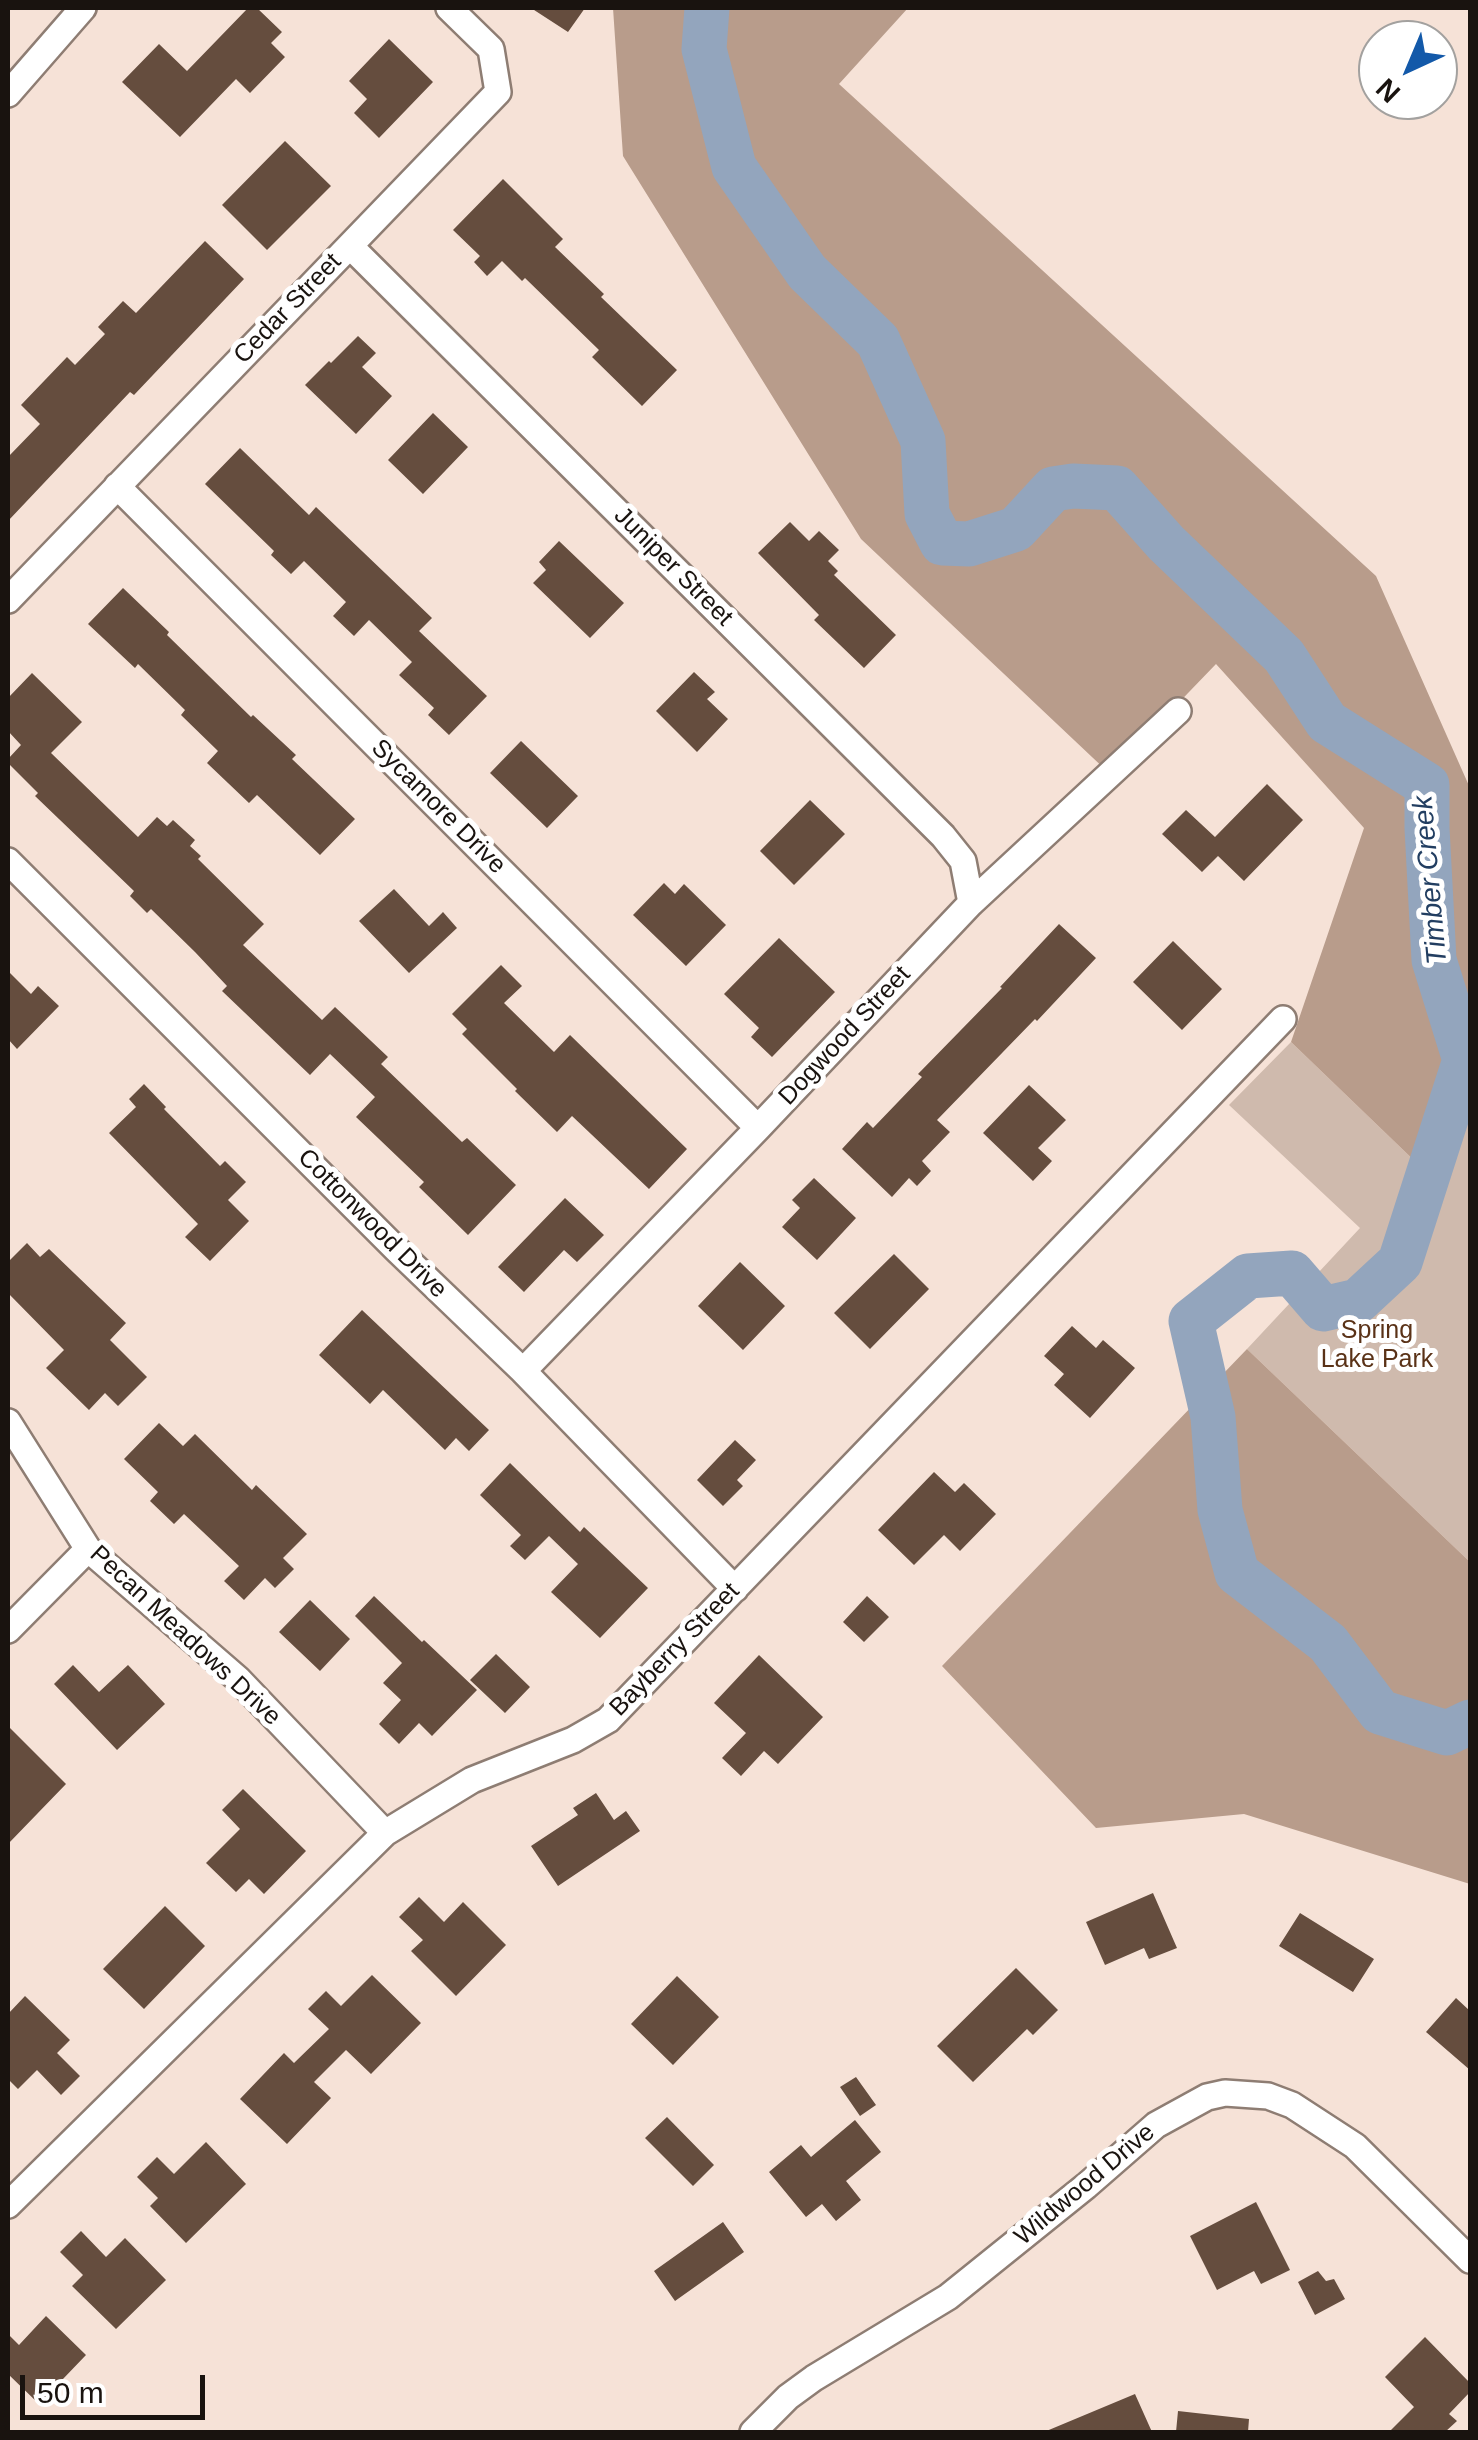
<!DOCTYPE html>
<html>
<head>
<meta charset="utf-8">
<style>
  body { margin:0 }
  #map { position:relative; width:1478px; height:2440px; overflow:hidden; background:#f6e2d7; font-family:Arial,sans-serif }
  canvas { display:block }
  .frame { position:absolute; inset:0; border:10px solid #19130f; pointer-events:none }
  .north { position:absolute; left:1358px; top:20px; width:100px; height:100px; box-sizing:border-box; background:#fff; border:2px solid #a3a19f; border-radius:50%; rotate:224deg; font-size:28px; font-weight:700; line-height:40px; text-align:center; color:#19130f }
  .north::after { content:''; display:block; margin:auto; width:35px; height:45px; background:#1359a9; clip-path:polygon(50% 0,100% 100%,50% 72%,0 100%) }
  .scale { position:absolute; left:20px; top:2375px; width:185px; height:45px; box-sizing:border-box; border:5px solid #19130f; border-top:0; padding-left:12px; font-size:30px; line-height:35px; white-space:nowrap; color:#19130f; -webkit-text-stroke:8px #fff; paint-order:stroke }
</style>
</head>
<body>
<div id="map">
<canvas width="1478" height="2440"></canvas>
<div class="frame"></div>
<div class="north">N</div>
<div class="scale">50 m</div>
</div>
<script>
const g = document.querySelector('canvas').getContext('2d');
g.lineJoin = 'round';
function fill(path, color) {
  g.fillStyle = color;
  g.fill(path, 'evenodd');
}
function trace(path, color, width, dash) {
  g.strokeStyle = color;
  g.lineWidth = width;
  g.lineCap = dash ? 'butt' : 'round';
  g.setLineDash(dash || []);
  g.stroke(path);
}
function label(font, color, halo, rows, align = 'center') {
  g.font = font + ' Arial,sans-serif';
  g.lineWidth = 10;
  g.setLineDash([]);
  g.textBaseline = 'middle';
  g.strokeStyle = halo;
  g.fillStyle = color;
  for (const [text, x, y, turn = 0] of rows) {
    g.save();
    g.translate(x, y);
    g.rotate((+turn || 0) * Math.PI / 180);
    g.textAlign = isNaN(turn) ? turn : align;
    if (halo) g.strokeText(text, 0, 0);
    g.fillText(text, 0, 0);
    g.restore();
  }
}
fill(new Path2D(`
  M1291,1042l133,128 46,-48v440l-223,-213 113,-121 -131,-123z`), '#cfbaad');
fill(new Path2D(`
  M613,8h295l-69,76 537,492 94,212v77l-2,8 2,3v246l-46,48 -133,-128 73,-214 -148,-164 -106,110 -249,-235 -238,-383z
  M1247,1349l223,213v322l-226,-70 -148,14 -154,-162z`), '#b89c8b');
trace(new Path2D(`
  M707,8l-3,41 30,118 73,105 71,69 45,100 4,73 15,29 27,1 47,-15 37,-40 20,-3 44,2 49,55 118,113 43,66 100,63v43l7,132 31,100 -65,202 -42,39 -35,8 -31,-36 -44,3 -57,45 22,96 7,93 17,63 91,70 52,69 67,21 23,-11`), '#93a5bd', 45);
fill(new Path2D(`
  M248,8h9l25,24 -11,11 14,14 -35,36 -14,-14 -56,58 -58,-55 37,-38 28,27z
  M531,8h54l-17,24z
  M389,39l44,43 -54,56 -25,-25 13,-14 -18,-18z
  M285,141l46,45 -64,64 -45,-45z
  M503,179l60,60 -8,8 49,47 -3,3 76,73 -35,36 -50,-49 7,-7 -74,-72 -3,3 -20,-20 -15,15 -13,-14 6,-6 -27,-26z
  M205,241l39,38 -110,116 -4,-3 -122,129v-64l32,-33 -19,-19 46,-48 8,8 30,-31 -7,-7 25,-26 13,12z
  M358,336l18,17 -14,14 30,29 -36,38 -51,-49 24,-24 2,2z
  M433,413l35,34 -45,47 -35,-34z
  M240,448l69,67 7,-8 116,111 -13,13 68,65 -38,39 -21,-20 6,-7 -35,-33 13,-13 -43,-42 -15,16 -21,-20 13,-14 -42,-41 -13,13 -20,-19 3,-4 -69,-67z
  M790,522l19,19 10,-10 20,19 -11,11 10,10 -4,4 62,60 -32,33 -50,-48 5,-5 -61,-62z
  M559,541l65,62 -34,35 -57,-55 13,-13 -7,-8z
  M123,588l46,44 -2,3 84,82 2,-2 43,40 -4,4 63,60 -35,36 -63,-60 -8,8 -42,-40 11,-12 -37,-36 4,-5 -47,-46 -3,4 -47,-44z
  M694,672l21,20 -8,7 21,20 -31,33 -41,-41z
  M32,673l50,49 -31,31 87,84 19,-20 10,9 6,-6 22,20 -5,6 11,10 -3,3 66,65 -21,21 79,75 13,-13 53,50 -7,7 81,78 5,-4 49,47 -48,50 -49,-48 5,-5 -68,-65 19,-20 -45,-43 -20,21 -88,-84 5,-5 -32,-34 -44,-43 -4,4 -17,-17 4,-5 -99,-95 3,-3 -30,-30v-4l13,-14 -13,-14v-33z
  M521,741l57,55 -31,32 -57,-55z
  M1267,784l36,36 -59,61 -26,-25 -16,16 -40,-38 24,-24 29,27z
  M810,800l35,34 -51,51 -34,-34z
  M664,883l11,11 9,-10 42,41 -40,41 -53,-51z
  M394,889l35,37 14,-14 14,16 -48,45 -50,-52z
  M1059,924l37,34 -59,63 -2,-2 -98,101 13,12 -28,29 9,10 -14,15 -8,-8 -17,19 -50,-48 25,-27 6,6 49,-51 -4,-3 84,-86 -2,-1z
  M779,938l56,54 -63,65 -21,-20 8,-9 -35,-34z
  M1173,941l49,48 -40,41 -49,-48z
  M501,965l21,21 -18,17 50,49 16,-17 117,114 -38,40 -77,-73 -15,16 -42,-41 2,-2 -55,-55 5,-5 -15,-15z
  M8,971l23,23 7,-8 21,20 -42,43 -9,-10z
  M144,1084l22,23 -2,2 56,57 5,-5 21,21 -18,18 21,21 -39,40 -25,-24 13,-13 -89,-91 27,-26 -7,-8z
  M1029,1085l37,35 -28,28 14,13 -19,20 -50,-48z
  M814,1178l42,40 -39,42 -35,-33 18,-19 -8,-8z
  M565,1198l39,37 -27,27 -13,-12 -40,42 -26,-25z
  M27,1243l13,14 9,-8 77,74 -16,17 37,37 -29,29 -13,-13 -16,17 -43,-42 18,-18 -56,-57v-31z
  M894,1254l35,35 -59,60 -36,-36z
  M740,1262l45,44 -42,44 -45,-44z
  M362,1310l127,120 -20,21 -13,-13 -11,12 -62,-60 -13,14 -51,-49z
  M1072,1326l24,22 7,-8 32,28 -45,50 -36,-33 10,-11 -20,-18z
  M159,1423l24,23 12,-12 57,56 4,-5 51,49 -24,24 11,11 -19,19 -10,-10 -21,22 -20,-19 15,-15 -55,-52 -10,10 -24,-23 8,-9 -34,-33z
  M735,1440l21,20 -19,20 6,6 -20,20 -26,-26z
  M510,1463l70,69 4,-5 64,61 -48,50 -49,-46 27,-28 -29,-28 -24,24 -15,-14 11,-11 -41,-40z
  M934,1472l21,20 9,-9 32,31 -36,37 -16,-16 -30,30 -36,-35z
  M374,1596l48,46 2,-2 53,50 -45,46 -13,-13 -20,21 -20,-20 22,-24 -18,-17 19,-20 -47,-47z
  M867,1596l22,21 -25,25 -21,-20z
  M310,1600l40,39 -30,32 -41,-39z
  M496,1654l34,33 -25,26 -35,-33z
  M759,1655l64,62 -45,47 -14,-13 -23,25 -19,-18 24,-25 -32,-30z
  M73,1665l26,27 29,-27 37,39 -48,46 -63,-66z
  M8,1726l58,58 -58,60z
  M243,1789l63,62 -42,43 -15,-15 -13,13 -30,-29 34,-34 -18,-19z
  M596,1793l18,27 12,-9 14,20 -82,55 -27,-40 47,-31 -5,-7z
  M1153,1893l24,55 -28,11 -5,-11 -39,17 -19,-43z
  M419,1897l25,25 19,-20 43,43 -50,51 -45,-45 12,-11 -24,-23z
  M165,1906l40,40 -61,63 -41,-40z
  M1300,1913l74,46 -21,33 -74,-46z
  M1016,1968l42,42 -25,25 -6,-6 -54,53 -36,-36z
  M372,1975l49,48 -50,51 -25,-24 -32,32 17,16 -44,46 -47,-45 44,-46 10,10 35,-34 -21,-20 18,-18 15,15z
  M677,1976l42,41 -46,48 -42,-41z
  M25,1996l45,44 -13,13 23,23 -19,19 -24,-25 -19,19 -10,-10v-65z
  M1456,1998l14,13v59l-44,-38z
  M856,2077l20,28 -16,11 -20,-29z
  M667,2117l47,48 -21,21 -48,-48z
  M855,2120l26,32 -35,29 15,19 -25,21 -14,-17 -16,13 -37,-45 32,-27 10,12z
  M206,2142l40,42 -60,59 -36,-37 8,-8 -21,-21 20,-20 17,17z
  M1256,2202l34,68 -29,14 -7,-13 -37,19 -27,-54z
  M723,2222l21,30 -69,49 -21,-30z
  M81,2231l25,26 19,-19 41,42 -50,49 -44,-43 11,-11 -23,-23z
  M1318,2271l8,10 8,-2 11,20 -30,16 -17,-33z
  M46,2316l40,39 -47,49 -31,-30v-40l11,11z
  M1425,2337l45,46v9l-21,22 8,7 -12,11h-56l25,-25 -29,-30z
  M1135,2394l17,38h-108z
  M1178,2411l71,8 -1,13h-72z`), '#654d3e');
const minor = new Path2D(`
  M8,94l75,-86
  M350,246l593,590 20,25 8,42
  M117,486l641,642
  M8,600l490,-508 -7,-43 -42,-41
  M8,861l389,389 126,121 212,218
  M523,1371l235,-243 213,-225 207,-192
  M8,1422l80,127 150,130 147,154
  M8,1630l80,-81
  M8,2205l377,-372 87,-53 101,-40 35,-20 675,-701
  M753,2432l35,-35 26,-19 134,-81 138,-111 70,-61 51,-28 18,-4 43,3 24,9 63,41 115,114`);
trace(minor, '#8e7d73', 30);
trace(minor, '#fff', 25);
label('25px', '#19130f', '#fff', [
  ["Cedar Street",288,309,-46],
  ["Juniper Street",673,567,45],
  ["Sycamore Drive",438,807,45],
  ["Dogwood Street",845,1036,-47],
  ["Cottonwood Drive",372,1224,45],
  ["Pecan Meadows Drive",185,1636,43],
  ["Bayberry Street",675,1650,-46],
  ["Wildwood Drive",1085,2185,-40]
]);
label('25px', '#5a3217', '#fff', [
  ["Spring",1377,1331],
  ["Lake Park",1377,1360]
]);
label('italic 28px', '#223e61', '#fff', [
  ["Timber Creek",1431,880,-95]
]);
</script>
</body>
</html>
